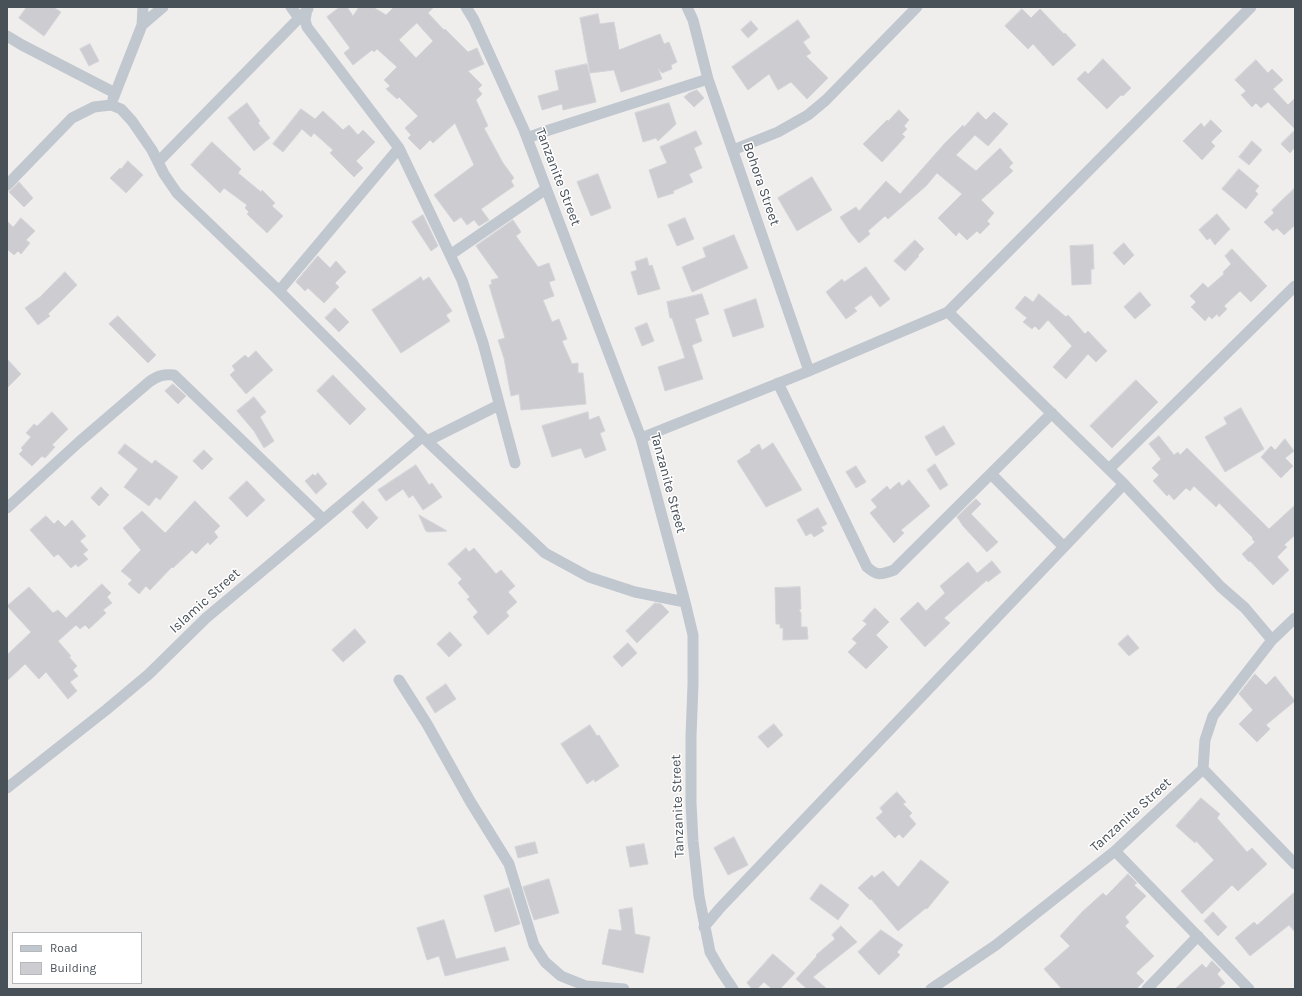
<!DOCTYPE html>
<html>
<head>
<meta charset="utf-8">
<style>
  body { margin:0 }
  #map { position:relative; width:1302px; height:996px; overflow:hidden; background:#f0eeed; font-family:Karla,sans-serif }
  canvas { display:block }
  .frame { position:absolute; inset:0; border:8px solid #485058; pointer-events:none }
  .legend { position:absolute; left:12px; top:932px; width:130px; height:52px; box-sizing:border-box; background:#fff; border:1px solid #b6b9bc; margin:0; padding:5px 7px; list-style:none; font-size:12px; color:#485058 }
  .legend li { display:flex; align-items:center; gap:8px; height:20px }
  .legend b { width:20px; border:1px solid #b6b9bc }
</style>
</head>
<body>
<div id="map">
<canvas width="1302" height="996"></canvas>
<div class="frame"></div>
<ul class="legend">
<li><b style="height:5px;background:#c0c7ce"></b>Road</li>
<li><b style="height:11px;background:#ccccd1"></b>Building</li>
</ul>
</div>
<script>
const g = document.querySelector('canvas').getContext('2d');
g.lineJoin = 'round';
function fill(path, color) {
  g.fillStyle = color;
  g.fill(path, 'evenodd');
}
function trace(path, color, width, dash) {
  g.strokeStyle = color;
  g.lineWidth = width;
  g.lineCap = dash ? 'butt' : 'round';
  g.setLineDash(dash || []);
  g.stroke(path);
}
function label(font, color, halo, rows, align = 'center') {
  g.font = font + ' Karla,sans-serif';
  g.lineWidth = 3;
  g.setLineDash([]);
  g.textBaseline = 'middle';
  g.strokeStyle = halo;
  g.fillStyle = color;
  for (const [text, x, y, turn = 0] of rows) {
    g.save();
    g.translate(x, y);
    g.rotate((+turn || 0) * Math.PI / 180);
    g.textAlign = isNaN(turn) ? turn : align;
    if (halo) g.strokeText(text, 0, 0);
    g.fillText(text, 0, 0);
    g.restore();
  }
}
const building = new Path2D(`
  M27,7h26l8,5 -17,24 -25,-18z
  M340,7h7l6,9 6,-9h14l13,8 8,-8h40l-6,6 16,17 1,-1 23,23 9,-4 7,16 -16,7 14,14 -4,4 4,5 -6,6 12,26 -4,2 19,35 11,15 -3,3 3,5 -33,23 8,11 -10,6 -5,-6 -7,5 -6,-8 -7,5 -20,-27 40,-30 -19,-42 -22,20 -3,-3 -10,10 -12,-12 3,-3 -6,-7 13,-12 -19,-19 -2,2 -11,-10 4,-3 -6,-6 13,-13 -20,-18 -3,3 -2,-2 -19,15 -9,-12 6,-5 -23,-31zM417,23l16,18 -17,17 -17,-18z
  M1022,9l9,9 9,-9 24,25 1,-1 11,12 -23,21 -20,-22 -5,5 -23,-23z
  M598,14l2,10 14,-2 5,28 41,-16 4,10 5,-2 8,20 -6,3 1,4 -10,4 -4,-5 4,11 -41,13 -7,-22 -24,3 -10,-55z
  M798,20l12,17 -7,5 8,11 -5,3 22,22 -21,21 -16,-17 -13,8 -9,-16 -21,16 -16,-23z
  M751,21l7,8 -10,9 -7,-8z
  M90,44l9,17 -10,5 -9,-17z
  M1103,59l28,29 -8,8 -2,-1 -14,14 -30,-30 8,-8 3,3z
  M1256,60l12,13 4,-4 11,11 -10,9 15,16 7,-7v31l-27,-27 -7,6 -5,-5 -4,4 -11,-12 5,-4 -11,-11z
  M587,64l9,38 -33,8 -1,-6 -20,6 -4,-14 21,-6 -4,-19z
  M697,90l7,8 -10,9 -10,-10 5,-4z
  M247,103l13,18 -2,2 12,15 -16,13 -26,-33z
  M669,103l7,21 -18,17 -2,-3 -13,4 -8,-29z
  M301,109l14,10 8,-8 20,19 6,-5 9,10 5,-5 12,12 -19,19 7,7 -9,9 -24,-24 3,-3 -19,-17 -3,4 -9,-8 -19,23 -10,-8z
  M899,110l10,10 -5,6 3,3 -5,5 3,3 -23,25 -19,-18 24,-24 1,1z
  M978,112l8,8 8,-8 14,12 -20,22 -13,-11 -19,20 20,16 24,-23 13,15 -4,4 4,4 -32,29 13,13 -7,8 3,3 -10,10 -3,-3 -10,9 -8,-8 -3,4 -18,-18 24,-24 -25,-21 -11,13 -38,33 -3,-3 -17,15 2,3 -11,9 -9,-11 -10,-15 16,-10 3,4 27,-30 14,13 45,-51 18,-18 1,2z
  M1211,120l11,11 -11,11 4,4 -13,14 -19,-19 18,-18 3,4z
  M1295,130v17l-5,6 -9,-9z
  M696,131l6,13 -8,4 8,20 -13,6 4,8 -20,9 1,2 -16,5 -9,-28 18,-7 -7,-16z
  M1252,141l10,9 -13,15 -10,-8z
  M212,142l29,27 -3,4 23,19 1,-2 13,13 -3,3 11,10 -16,17 -20,-19 2,-2 -4,-4 2,-3 -23,-17 -4,5 -29,-28z
  M128,161l15,14 -17,18 -16,-15 10,-10 1,1z
  M1239,169l20,17 -4,5 3,3 -12,15 -24,-20z
  M598,174l13,34 -20,8 -14,-34z
  M812,177l20,33 -35,21 -19,-33z
  M19,182l14,16 -9,9 -15,-15z
  M1295,188v37l-11,10 -7,-7 -4,3 -9,-9 10,-9 -2,-3z
  M1217,214l13,15 -15,16 -5,-7 -3,2 -8,-10z
  M423,215l15,31 -7,5 -19,-29z
  M21,218l14,13 -9,9 4,3 -9,11 -3,-3 -4,4 -7,-6v-28l6,6z
  M685,218l9,21 -17,7 -9,-21z
  M513,220l8,12 -5,4 22,31 11,-4 6,17 -6,2 5,14 -11,4 9,22 7,-3 8,20 -5,2 10,23 6,-1v10h5l3,31 -65,6 -2,-16 -8,2 -7,-38 -6,-18 7,-2 -16,-53 3,-1 -1,-4 8,-2 -23,-32z
  M734,235l14,33 -56,24 -10,-25 24,-10 -3,-9z
  M915,240l9,9 -6,6 1,1 -14,15 -11,-10z
  M1124,243l10,12 -10,10 -11,-12z
  M1093,245l1,24h-3v15l-19,1 -2,-39z
  M1232,249l35,37 -16,16 -11,-11 -16,15 3,3 -8,8 -2,-3 -5,5 -3,-3 -4,5 -14,-14 5,-5 -6,-6 13,-13 5,5 16,-14 -1,-2 8,-8 -6,-8z
  M318,256l12,12 6,-7 10,11 -11,11 4,4 -15,16 -16,-15 -3,3 -9,-9z
  M647,258l2,8 3,-1 8,24 -22,6 -7,-23 6,-2 -2,-8z
  M866,267l24,32 -10,8 -9,-12 -17,13 3,3 -11,8 -20,-27 16,-13 2,3z
  M65,272l12,13 -29,29 2,2 -12,9 -13,-17 15,-11z
  M421,277l2,4 6,-4 23,34 -6,4 4,6 -49,32 -29,-43z
  M1140,292l11,13 -16,14 -11,-12z
  M702,294l7,20 -14,5 7,22 -10,4 11,34 -38,12 -7,-24 27,-9 -13,-40h-2l-3,-16z
  M1039,294l27,23 2,-2 17,19 3,-3 19,20 -11,11 -8,-8 -22,25 -13,-12 19,-21 -24,-26 -9,10 -4,-4 -3,3 -9,-7 4,-4 -12,-10 10,-12 8,6z
  M756,299l8,28 -31,10 -9,-27z
  M335,308l14,14 -10,10 -14,-14z
  M118,316l38,39 -8,8 -39,-39z
  M647,323l7,18 -12,5 -7,-18z
  M256,351l17,19 -27,24 -16,-19 5,-5 -3,-4 13,-11 3,3z
  M7,359l14,15 -14,14z
  M333,375l33,34 -16,16 -33,-34z
  M1136,380l22,22 -46,46 -22,-22z
  M173,384l13,12 -8,8 -13,-13z
  M254,397l12,15 -6,5 14,24 -10,7 -10,-17 -17,-20z
  M1241,408l23,41 -39,23 -20,-35 22,-13 -3,-6z
  M52,412l16,17 -16,16 3,2 -10,11 -3,-2 -10,10 -13,-12 4,-4 -2,-2 10,-11 -5,-4 8,-9 3,2z
  M588,412l1,8 10,-4 6,15 -5,2 6,17 -21,8 -4,-10 -29,9 -10,-31z
  M944,426l11,18 -19,12 -11,-19z
  M1159,436l15,19 4,-3 2,3 7,-7 82,81 26,-24v30l-11,10 3,2 -10,10 12,13 -16,15 -23,-24 -1,1 -7,-8 13,-12 -3,-3 1,-1 -34,-35 -3,4 -22,-21 -4,5 -4,-3 -12,12 -5,-6 -2,2 -14,-15 6,-6 -7,-7 9,-9 -12,-15z
  M1285,439l9,12 -9,7 8,8 -12,12 -20,-21 10,-11 4,4z
  M773,443l29,47 -36,17 -29,-46 14,-9 -1,-2 9,-6 3,6z
  M125,444l27,20 3,-4 23,17 -18,23 -4,-3 -7,9 -25,-19 14,-18 -20,-16z
  M204,450l9,9 -11,11 -9,-9z
  M935,464l13,21 -8,5 -13,-20z
  M416,465l13,20 3,-2 10,14 -19,13 -10,-15 -4,3 -6,-9 -17,12 -8,-11z
  M856,466l10,16 -10,6 -10,-16z
  M318,473l9,11 -11,10 -11,-13 8,-7 2,2z
  M909,480l21,26 -29,24 3,3 -10,10 -24,-30 7,-6 -6,-7 16,-14 3,4 9,-8 3,4z
  M247,481l18,19 -18,17 -18,-19z
  M101,487l8,8 -10,11 -8,-8z
  M976,499l5,5 -10,10 27,28 -11,10 -24,-26 -6,-9z
  M195,501l25,25 -6,6 4,5 -8,8 -2,-3 -12,12 -4,-4 -19,18 -1,-1 -22,23 -4,-4 -7,8 -11,-10 4,-4 -11,-9 20,-21 -18,-22 19,-17 23,22z
  M363,501l15,17 -11,11 -15,-17z
  M818,508l9,16 -6,3 3,4 -10,6 -3,-4 -5,3 -9,-16z
  M419,515l28,16 -18,1 -3,-1z
  M46,516l8,8 4,-4 7,7 7,-7 14,16 -6,5 8,9 -5,4 5,5 -10,8 -2,-3 -5,4 -13,-14 -4,3 -24,-27z
  M466,548l3,4 5,-4 22,26 5,-4 14,16 -7,6 9,10 -11,10 3,4 -21,19 -15,-18 5,-5 -11,-13 3,-2 -12,-14 4,-4 -14,-15z
  M992,561l9,11 -13,10 -1,-2 -43,38 6,5 -25,24 -25,-28 18,-17 8,9 19,-18 -5,-7 28,-24 9,11z
  M102,584l9,9 -4,4 5,6 -9,7 3,3 -17,16 -4,-4 -5,4 -4,-4 -18,16 13,15 -2,1 8,9 -4,4 5,6 -8,6 7,9 -9,8 -22,-27 -7,7 -14,-15 -18,17v-26l24,-23 -24,-26 22,-19 24,26 5,-3 8,8z
  M800,587l1,22 -2,1 2,3v14h6l1,12 -25,1v-12h-3v-4h-4l-1,-36z
  M655,603l6,1 8,8 -32,31 -11,-12z
  M875,608l14,14 -13,13 12,12 -22,22 -18,-17 9,-9 -5,-4 15,-15 -4,-3z
  M355,629l11,13 -23,20 -11,-12z
  M450,632l12,13 -13,12 -12,-13z
  M1128,635l11,13 -10,8 -11,-12z
  M628,643l9,10 -15,14 -9,-10z
  M1255,674l11,11 9,-9 20,25 -29,24 4,4 -13,13 -18,-18 14,-14 -14,-16z
  M446,684l10,15 -21,14 -9,-15z
  M774,724l9,11 -15,13 -10,-11z
  M590,725l7,11 2,-1 20,31 -24,16 -1,-3 -7,5 -26,-40z
  M897,792l9,10 -3,2 9,9 -3,3 7,8 -13,14 -4,-4 -4,4 -19,-20 7,-6 -3,-4z
  M1201,798l19,16 -3,4 30,34 5,-4 15,16 -29,27 -6,-6 -30,29 -21,-23 33,-31 -18,-19 -1,2 -19,-17z
  M734,837l14,28 -20,10 -14,-27z
  M535,842l3,11 -20,5 -3,-11z
  M644,844l4,20 -18,3 -4,-20z
  M921,860l28,22 -22,27 -1,-1 -28,23 -27,-32 -1,1 -12,-12 14,-13 2,3 9,-7 15,16z
  M1128,874l9,9 -3,2 12,11 -21,21 4,5 -4,4 29,30 -18,17 8,8 -8,8h-74l-18,-20 26,-23 -10,-10 22,-24 21,-19 3,3z
  M549,879l10,34 -25,7 -11,-33z
  M821,884l28,21 -11,15 -28,-21z
  M509,888l11,36 -25,8 -11,-36z
  M1295,892v40l-6,-7 -39,31 -15,-18 19,-16 3,3z
  M632,908l3,26 15,3 -7,36 -41,-9 7,-35 13,2 -3,-21z
  M1213,912l14,15 -9,9 -14,-15z
  M444,920l12,39 49,-12 4,13 -64,16 -6,-20 -12,4 -10,-32z
  M841,926l16,16 -44,35 14,12h-20l-11,-10 21,-23 -1,-1 19,-16 -3,-4z
  M881,930l22,15 -6,7 3,3 -21,20 -21,-23z
  M773,954l22,19 -15,16h-8l-8,-7 -7,7h-5l-5,-6z
  M1212,961l9,9 -4,4 8,9 -7,6h-43l27,-25 4,4z`);
fill(building, '#ccccd1');
trace(building, '#d2d4d8', 1);
trace(new Path2D(`
  M291,7l8,11
  M466,7l8,13 50,110 117,308 44,164 8,33v49l-2,52v67l2,38 6,55 11,56 11,19 12,18
  M687,7l6,13 15,59 101,292
  M307,9l-2,11 2,7 92,121 33,69 30,63 21,63 32,120
  M142,25l21,-18
  M7,36l15,9 93,48
  M113,99l29,-74 1,-18
  M527,138l19,-7 162,-52
  M733,150l45,-18 30,-17 18,-15 91,-93
  M158,162l150,-153
  M7,185l65,-67 22,-11 17,-2 10,4 11,12 20,29 12,24 13,19 102,98 76,76 72,74 118,112 44,24 46,15 50,10
  M450,255l96,-66
  M279,291l120,-143
  M948,312l176,172 97,103 24,21 27,32
  M778,383l89,184c10,9 14,8 27,3l158,-157
  M641,438l168,-67 139,-59 303,-305
  M427,441l72,-36
  M1109,469l186,-183
  M991,474l73,73
  M7,508l72,-66 70,-60c8,-6 14,-8 25,-7l149,144
  M399,680l28,44 43,77 39,63 25,81 11,17 16,14 25,10 38,3
  M1203,769l92,95
  M7,788l99,-78 43,-36 57,-56 216,-181
  M1115,851l134,138
  M704,927l16,-19 404,-424
  M931,989l65,-44 119,-94 88,-82 2,-29 8,-24 59,-76 23,-22
  M1147,989l51,-53`), '#c0c7ce', 11);
label('14px', '#485058', '#fff', [
  ["Tanzanite Street",558,177,69],
  ["Bohora Street",761,184,71],
  ["Tanzanite Street",668,483,75],
  ["Islamic Street",205,601,-42],
  ["Tanzanite Street",678,806,-92],
  ["Tanzanite Street",1131,815,-42]
]);
</script>
</body>
</html>
